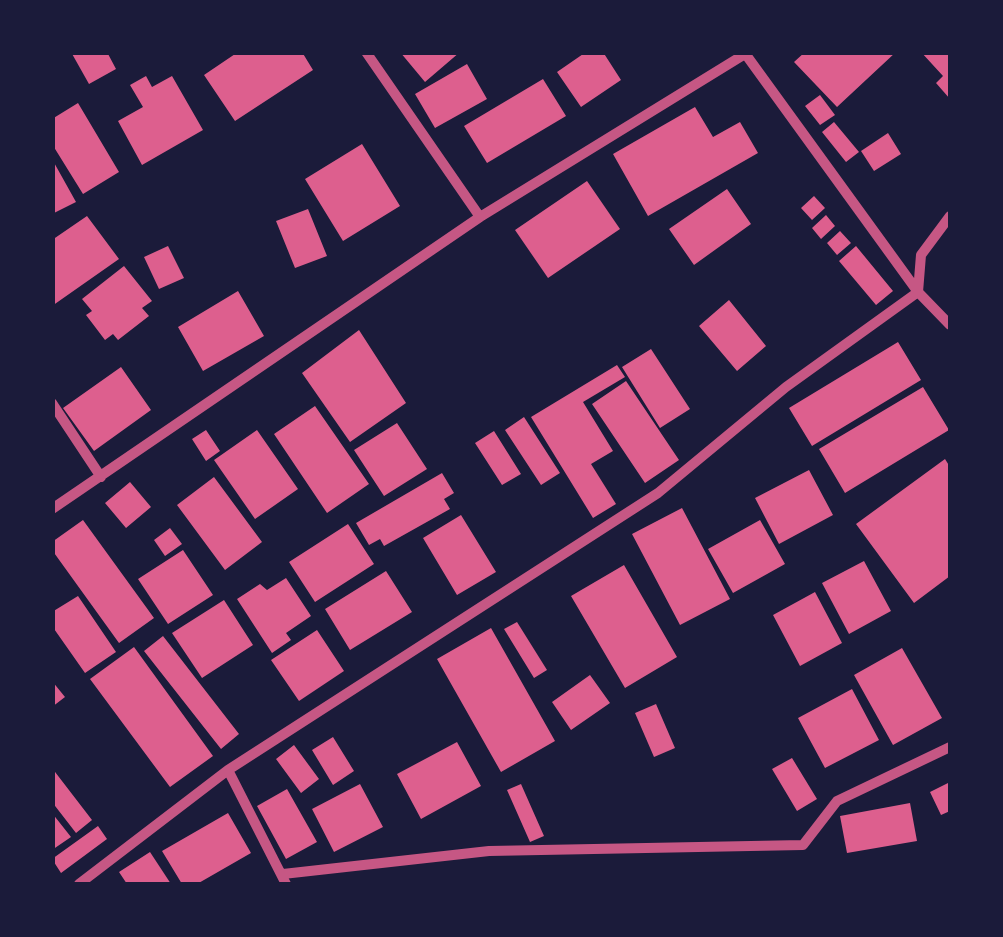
<!DOCTYPE html>
<html>
<head>
<meta charset="utf-8">
<style>
  body { margin:0 }
  #map { position:relative; width:1003px; height:937px; overflow:hidden; background:#1b1b3a; font-family:"IBM Plex Sans",sans-serif }
  canvas { display:block }
  .frame { position:absolute; inset:0; border:55px solid #1b1b3a; pointer-events:none }
</style>
</head>
<body>
<div id="map">
<canvas width="1003" height="937"></canvas>
<div class="frame"></div>
</div>
<script>
const g = document.querySelector('canvas').getContext('2d');
g.lineJoin = 'round';
function fill(path, color) {
  g.fillStyle = color;
  g.fill(path, 'evenodd');
}
function trace(path, color, width, dash) {
  g.strokeStyle = color;
  g.lineWidth = width;
  g.lineCap = dash ? 'butt' : 'round';
  g.setLineDash(dash || []);
  g.stroke(path);
}
fill(new Path2D(`
  M71,52h36l9,17 -27,15z
  M238,52h64l11,18 -78,51 -31,-46z
  M400,52h60l-35,30z
  M586,52h17l18,28 -40,27 -24,-35z
  M805,52h91l-59,55 -43,-45z
  M921,52h29v47l-14,-16 7,-7z
  M467,64l20,35 -52,29 -20,-34z
  M146,76l6,11 20,-11 31,54 -61,35 -24,-44 25,-14 -13,-22z
  M543,79l23,37 -79,47 -23,-37z
  M820,95l15,20 -15,10 -15,-19z
  M78,103l41,69 -36,22 -31,-50v-25z
  M695,107l18,30 27,-15 18,31 -110,63 -35,-62z
  M834,122l25,30 -13,10 -24,-30z
  M888,133l13,21 -27,17 -13,-20z
  M362,144l38,62 -57,35 -38,-62z
  M52,159l24,43 -24,12z
  M587,181l33,48 -72,49 -33,-48z
  M727,189l24,35 -57,41 -25,-36z
  M814,196l11,12 -13,12 -11,-12z
  M308,209l19,47 -32,12 -19,-47z
  M826,215l9,11 -14,13 -9,-11z
  M87,216l32,43 -67,47v-66z
  M840,231l11,12 -14,12 -10,-12z
  M168,246l16,32 -25,11 -15,-32z
  M856,246l37,45 -17,14 -37,-44z
  M124,266l28,35 -10,7 7,8 -31,24 -5,-6 -8,6 -19,-25 6,-4 -10,-12z
  M238,291l26,45 -61,35 -25,-44z
  M729,300l37,46 -29,25 -38,-45z
  M359,330l47,73 -56,39 -48,-69z
  M898,342l23,38 -109,66 -23,-38z
  M651,349l39,60 -30,19 -38,-61z
  M617,365l8,12 -42,25 30,49 -22,13 25,40 -23,14 -62,-101z
  M121,367l30,43 -57,41 -31,-43z
  M626,381l53,79 -34,23 -53,-79z
  M923,387l26,43 -104,63 -26,-44z
  M315,406l54,78 -42,29 -53,-79z
  M524,417l36,56 -19,12 -36,-55z
  M397,423l30,46 -43,27 -30,-46z
  M206,430l14,21 -14,10 -14,-22z
  M257,430l41,59 -43,30 -41,-59z
  M494,431l27,43 -19,11 -27,-42z
  M945,459l5,8v109l-36,27 -58,-79z
  M809,470l24,45 -54,29 -24,-46z
  M442,473l12,20 -10,6 6,10 -66,37 -4,-7 -11,6 -13,-22z
  M214,477l48,65 -37,28 -48,-65z
  M130,482l21,25 -25,21 -21,-25z
  M682,508l48,91 -50,26 -48,-91z
  M461,515l35,57 -39,23 -34,-57z
  M83,520l71,98 -35,25 -67,-93v-8z
  M760,520l25,44 -52,29 -25,-44z
  M348,524l26,40 -59,38 -26,-40z
  M170,528l12,16 -17,12 -11,-16z
  M183,550l30,45 -45,29 -30,-45z
  M864,561l27,50 -42,23 -27,-51z
  M624,565l53,92 -52,31 -54,-92z
  M386,571l26,41 -62,38 -25,-41z
  M286,578l25,38 -25,17 5,7 -19,13 -35,-54 23,-15 7,6z
  M815,592l27,51 -42,23 -27,-51z
  M78,596l38,56 -31,21 -33,-47v-14z
  M224,600l29,45 -51,33 -30,-45z
  M517,622l30,48 -13,8 -30,-49z
  M491,628l64,113 -54,31 -64,-113z
  M317,630l27,41 -45,30 -28,-41z
  M163,636l76,98 -18,15 -77,-98z
  M134,647l79,109 -43,31 -80,-108z
  M902,648l40,70 -49,27 -39,-70z
  M590,675l20,28 -39,27 -19,-28z
  M52,681l13,16 -13,10z
  M852,689l27,51 -54,28 -27,-50z
  M656,704l19,44 -21,9 -19,-44z
  M333,737l21,34 -21,14 -21,-35z
  M457,742l24,44 -60,33 -24,-45z
  M294,745l25,34 -18,14 -25,-34z
  M792,758l25,41 -20,12 -25,-42z
  M52,768l40,52 -16,13 -24,-31z
  M950,782v29l-9,4 -11,-23z
  M360,784l23,43 -49,25 -22,-43z
  M521,784l23,52 -14,6 -23,-52z
  M287,789l30,53 -31,17 -29,-53z
  M910,803l7,38 -70,12 -7,-37z
  M52,813l19,24 -19,13z
  M228,813l23,40 -54,31h-15l-20,-33z
  M98,826l9,13 -46,34 -9,-14z
  M150,852l21,32h-44l-8,-12z`), '#dd5f8e');
trace(new Path2D(`
  M366,52l114,165
  M744,52l174,240 32,33
  M52,403l49,74
  M52,509l428,-292 265,-163
  M228,770l58,114
  M283,874l206,-23 314,-6 34,-44 113,-54
  M79,884l149,-114 430,-277 128,-106 132,-95 3,-37 29,-39`), '#c65784', 10);
</script>
</body>
</html>
